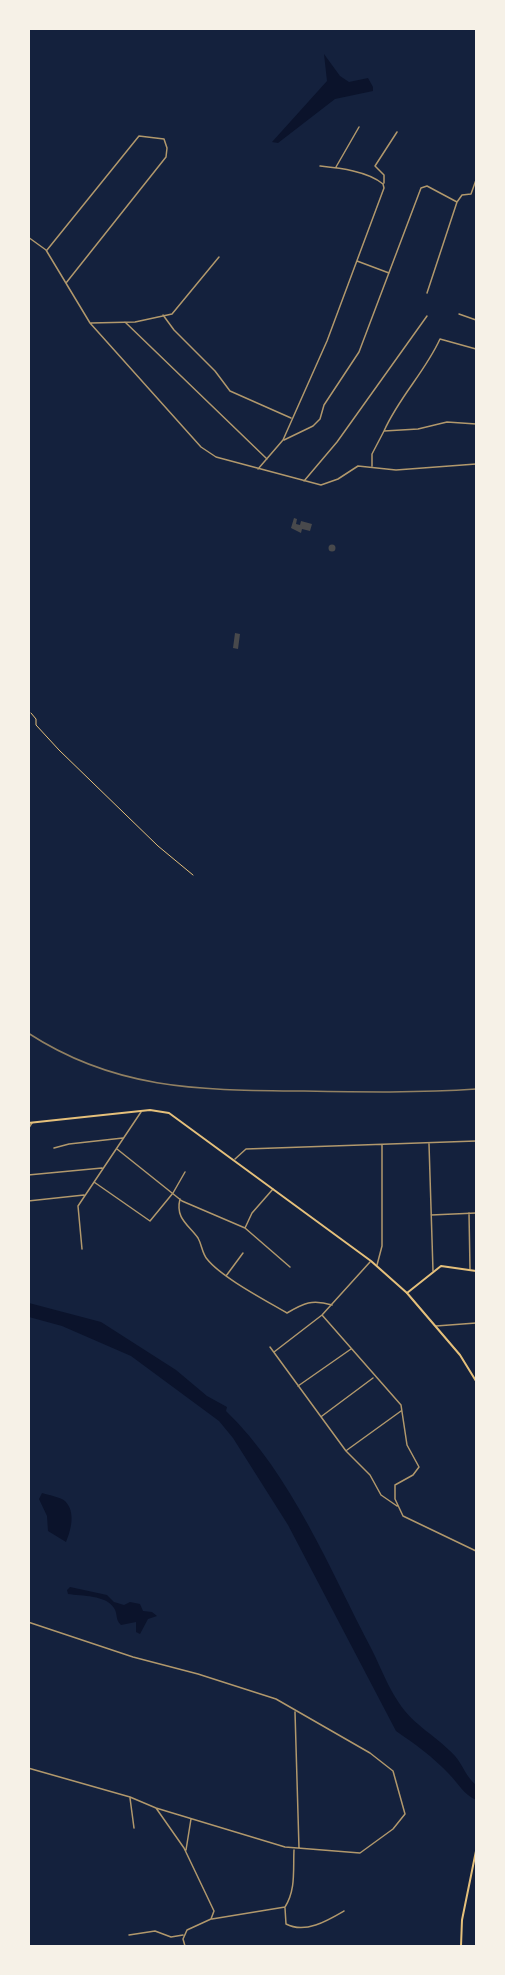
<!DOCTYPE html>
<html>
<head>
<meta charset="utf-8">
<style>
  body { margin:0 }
  #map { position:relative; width:505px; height:1975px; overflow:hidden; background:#14213d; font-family:"Golos Text",sans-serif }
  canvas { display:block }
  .frame { position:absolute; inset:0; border:30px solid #f6f1e7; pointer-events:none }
</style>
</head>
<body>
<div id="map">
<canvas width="505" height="1975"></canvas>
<div class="frame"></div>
</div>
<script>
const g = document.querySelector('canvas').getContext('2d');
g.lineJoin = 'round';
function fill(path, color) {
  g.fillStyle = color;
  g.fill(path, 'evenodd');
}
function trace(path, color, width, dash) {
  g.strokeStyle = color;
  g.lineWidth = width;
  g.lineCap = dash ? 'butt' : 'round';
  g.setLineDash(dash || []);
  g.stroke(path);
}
fill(new Path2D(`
  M324,54l16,22 9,6 19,-4 5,9v4l-38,8 -57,44 -6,-1 55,-61z
  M29,1303l72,19 75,48 31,26 20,11 -1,4c66,64 104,159 146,239 9,18 16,37 27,53 15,23 38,33 56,53 8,9 11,21 21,29v15c-13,-6 -17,-16 -27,-26 -16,-17 -34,-30 -53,-43l-108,-206 -55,-87 -14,-17 -88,-65 -69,-30 -33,-9z
  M42,1493c6,2 18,4 23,8 11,11 6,29 1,41l-18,-11 -1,-15 -8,-17z
  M70,1587l37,8 7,7 10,3 6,-3 10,2 3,7 9,1 5,4 -9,3 -8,15 -4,-2v-10l-15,3c-6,-5 -3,-11 -7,-17 -8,-13 -32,-12 -46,-14l-1,-4z`), '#0b132b');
fill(new Path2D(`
  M294,518l3,1 -1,5 4,1 1,-4 11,3 -2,7 -8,-2 -1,4 -10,-5z
  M328.5 548a3.5 3.5 0 1 1 7 0a3.5 3.5 0 1 1-7 0Z
  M235,633l5,1 -2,15 -5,-1z`), '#48494c');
trace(new Path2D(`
  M31,713l5,6v6l23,25 99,96 35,29`), '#e5c07b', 1);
trace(new Path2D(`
  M336,167l23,-40
  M384,183v-8l-9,-9 22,-34
  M28,237l18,13 44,73 111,124 15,10 105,28 17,-6 20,-13 38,4 80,-6
  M47,250l92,-114 25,3 3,9 -1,9 -100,126
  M357,261l32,12
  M427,293l30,-91 5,-7 9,-1 5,-14
  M459,314l17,6
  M163,315l11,15 41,41 15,20 61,27
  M125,322l142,137
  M91,323l44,-1 37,-8 47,-57
  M384,431c15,-34 41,-59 56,-92l36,10
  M284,440l29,-14 7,-7 4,-14 35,-53 62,-164 6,-2 30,16
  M372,466v-12l12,-23 34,-2 29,-7 29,2
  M258,469l25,-29 44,-99 57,-153 -1,-4c-15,-13 -44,-16 -63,-18
  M304,481l33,-39 90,-126
  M28,1129l4,-6
  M429,1144l4,127
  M54,1148l15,-4 54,-6
  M117,1149l65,52 63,27 45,39
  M235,1159l11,-10 230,-8
  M28,1175l74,-7
  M94,1182l56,39 23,-28 12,-21
  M180,1199c-5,20 9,26 18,39 4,7 4,15 9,21 14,18 58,41 80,54 17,-10 25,-14 45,-8
  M28,1201l56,-6
  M469,1213l1,56
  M431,1215l45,-2
  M245,1228l7,-15 21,-24
  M82,1249l-4,-43 63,-94
  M377,1265l5,-19v-101
  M226,1276l17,-23
  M322,1315l79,90 6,40 12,22 -6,8 -18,10v14l8,17 73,35
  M436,1326l40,-3
  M270,1347l76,104 24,24 11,20 16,11
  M274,1352l48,-37 48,-53
  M298,1386l53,-37
  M322,1416l51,-38
  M347,1450l54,-39
  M28,1622l105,35 65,17 78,25 94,54 23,18 12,43 -12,15 -33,24 -75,-6 -129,-39 28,40 30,63 -3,8 -24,11 -4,9 2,7
  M295,1712l4,136
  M28,1768l102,29 26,11
  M130,1798l4,30
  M186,1850l5,-31
  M285,1908l1,16c19,10 41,-3 58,-13
  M212,1919l73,-12c11,-17 8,-37 9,-57
  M129,1935l26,-4 16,6 12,-2`), '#b1986c', 1.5);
trace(new Path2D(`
  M28,1123l122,-13 19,3 202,148 36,32`), '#e5c07b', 2);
trace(new Path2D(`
  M476,1271l-35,-5 -34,27 53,62 16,26
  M461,1946l1,-26 14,-69`), '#e5c07b', 2);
trace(new Path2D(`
  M28,1033c89,58 174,57 276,58 57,1 115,2 172,-2`), '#918062', 1.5);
</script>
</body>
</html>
